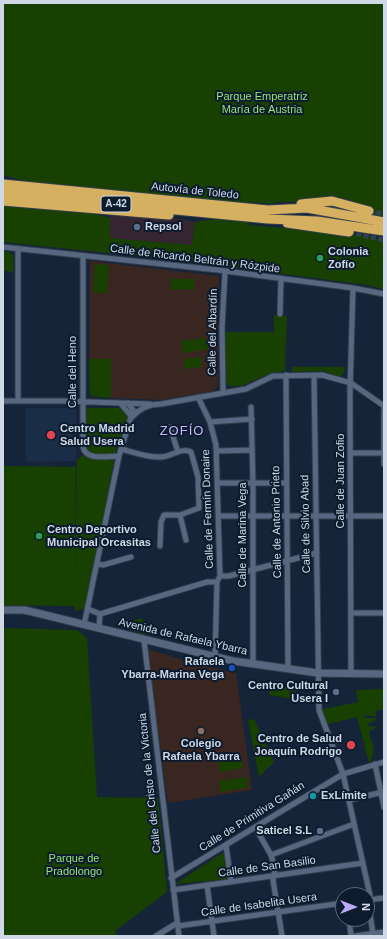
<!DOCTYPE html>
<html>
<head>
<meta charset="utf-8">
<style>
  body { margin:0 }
  #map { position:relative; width:387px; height:939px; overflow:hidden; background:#152438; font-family:Helvetica,sans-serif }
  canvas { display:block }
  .frame { position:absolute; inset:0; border:4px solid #cfd9e6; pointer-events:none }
  .north { position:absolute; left:335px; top:887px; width:40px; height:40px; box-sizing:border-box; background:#0c1b2e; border:1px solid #5a6778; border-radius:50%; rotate:90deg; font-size:11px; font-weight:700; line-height:16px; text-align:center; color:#cfd9e6 }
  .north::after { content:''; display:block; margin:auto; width:14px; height:18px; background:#bca9f5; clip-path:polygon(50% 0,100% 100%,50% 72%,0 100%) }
</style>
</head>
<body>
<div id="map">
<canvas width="387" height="939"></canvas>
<div class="frame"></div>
<div class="north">N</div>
</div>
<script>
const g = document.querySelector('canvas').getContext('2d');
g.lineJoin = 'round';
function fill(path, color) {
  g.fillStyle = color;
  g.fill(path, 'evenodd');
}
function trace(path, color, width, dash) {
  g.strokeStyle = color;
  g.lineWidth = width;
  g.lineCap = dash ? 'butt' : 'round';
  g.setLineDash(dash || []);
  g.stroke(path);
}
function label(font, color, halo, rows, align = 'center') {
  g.font = font + ' Helvetica,sans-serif';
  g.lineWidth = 4;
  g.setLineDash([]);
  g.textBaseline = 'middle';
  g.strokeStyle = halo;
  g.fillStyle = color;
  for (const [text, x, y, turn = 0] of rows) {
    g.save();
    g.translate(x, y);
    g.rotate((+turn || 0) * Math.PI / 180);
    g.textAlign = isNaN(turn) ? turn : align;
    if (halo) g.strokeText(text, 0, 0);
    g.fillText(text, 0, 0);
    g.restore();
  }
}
fill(new Path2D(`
  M110,212l66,6 19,4 -3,23 -83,-7z`), '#352530');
fill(new Path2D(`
  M26,408h50v53l-50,1z`), '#1a2d46');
fill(new Path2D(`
  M90,261l129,15 -1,109 -4,6 -53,9 -50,-2v-39h-22z
  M147,649l56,17 33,7 16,117 -84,13z`), '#392621');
fill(new Path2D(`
  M3,3h381v216l-16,-6 1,-3 -67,-8h-26l-3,2 -108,-7 -135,-14 -27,-8z
  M3,205l82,7 25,6v20l82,7 3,-23 27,-4 24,3 3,4 115,10 20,5v49l-17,-4 -174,-23 -190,-20z
  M3,251l5,1 5,3v18l-10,-3z
  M95,264l14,1 -2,28 -14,-1z
  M171,279h23v10l-23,1z
  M274,315l13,1 -2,55 -14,2 -30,13h-12l-3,-4 -1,-50h49z
  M206,338l2,11 -25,4 -2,-12z
  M201,357l1,10 -17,2 -1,-10z
  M89,359h22v39l-21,-2z
  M292,367h53l-1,5 -4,5 -17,-6 -31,1z
  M87,408h34l7,10 -12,32 -30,158 -11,3 -1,-5 -71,-1v-139l73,1 -1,124 2,-131 8,-6z
  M142,618l5,17 -16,-5v-9z
  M3,628l74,2 10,8 10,159 61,1 9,94 -52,39 3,5h-115z
  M271,683l25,3 -2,13 -25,-4z
  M384,689v20l-9,2 2,6 -13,-2 1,3h11v2l-7,3 -2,3 12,1 -8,3 -2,4 5,14 -3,14 -2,1 -12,-46 -33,8 -5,-15 39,-8 -2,-12z
  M254,719l20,43 -15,15 -11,-57z
  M242,758l1,10 -23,4 -2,-11z
  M246,777l2,10 -27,5 -2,-11z
  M224,852l4,27 -53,5z`), '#184000');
trace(new Path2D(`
  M369,211l15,3
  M349,232l35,8`), '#313f52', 5, [5, 2.5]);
const street = new Path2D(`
  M3,247l215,23 135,18 31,6
  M18,249v152
  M83,256v191c3,14 24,9 36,9
  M280,314l1,-35
  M286,375l2,294
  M314,375l5,335 24,64 27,121 -2,5 5,34
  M223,392l-1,-64 3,-56
  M198,397l12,25 6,23 4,131
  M3,401h59l88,3
  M121,404l11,13
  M251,407l2,76v180
  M384,410v54
  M132,417c8,-9 17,-13 29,-13l85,-15 27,-13 49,-1 29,8 33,23
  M210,422l42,-3
  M170,427l8,25
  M121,449c12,3 27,9 40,8 10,0 20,-10 30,-5l7,25 1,31 -19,7h-16l-3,7 -1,24
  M217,451l35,-1
  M351,453h33
  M219,483h67
  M180,515l6,25
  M219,516h165
  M98,564l5,1 28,-8
  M88,609l12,5 107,-32h10l3,-6h9l88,-23
  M352,613h32
  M84,625l35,-169 14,-46 -5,-7
  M99,628l1,-14
  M144,640l35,296
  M215,657l2,-75
  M351,673l-1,-282 3,-103
  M375,764l9,43
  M349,800l34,-8
  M255,827l16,28 4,14 -2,11 9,56
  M226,845l5,37
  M271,855l83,-31
  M171,878l172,-104 41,-12
  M207,885l7,51
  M173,890l190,-27
  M367,900l17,-2
  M349,919l2,17
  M178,926l165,-23
  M156,936l21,-13
  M355,936l29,-4`);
const secondary = new Path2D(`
  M3,610h21l13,3 196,48 85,12 66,1`);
const highway = new Path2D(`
  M3,184l265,26 39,-2 77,14
  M3,193l265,26 49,2 67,10
  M3,201l166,14
  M301,204l31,-3 37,10
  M287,223l62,9`);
trace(street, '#333e4f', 7);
trace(secondary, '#333e4f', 9);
trace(highway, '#333e4f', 11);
trace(street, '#56677f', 5);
trace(secondary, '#56677f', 7);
trace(highway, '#d6b061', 9);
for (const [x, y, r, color] of [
  [137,227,4,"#5c6f8a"],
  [320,258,4,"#2e9e5b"],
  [51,435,5,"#e0444e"],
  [39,536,4,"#2e9e5b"],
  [232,668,4,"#1a4fb4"],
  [336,692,4,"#5c6f8a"],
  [201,731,4,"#8d6e63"],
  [351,745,5,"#e0444e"],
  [313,796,4,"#0f9aa8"],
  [320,831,4,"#5c6f8a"]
]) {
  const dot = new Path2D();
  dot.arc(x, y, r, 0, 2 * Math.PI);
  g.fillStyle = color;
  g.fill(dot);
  trace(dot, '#0c1b2e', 1.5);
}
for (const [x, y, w] of [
  [116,204,30]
]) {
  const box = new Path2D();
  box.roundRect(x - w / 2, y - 8, w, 16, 3);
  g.fillStyle = '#0c1b2e';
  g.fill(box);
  trace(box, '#cfd9e6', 1);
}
label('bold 10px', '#cfd9e6', null, [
  ["A-42",116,204]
]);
label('11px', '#97e277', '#0c1b2e', [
  ["Parque Emperatriz",262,97],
  ["María de Austria",262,110],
  ["Parque de",74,859],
  ["Pradolongo",74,872]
]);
label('11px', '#cfd9e6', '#0c1b2e', [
  ["Autovía de Toledo",195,191,6],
  ["Calle de Ricardo Beltrán y Rózpide",195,259,7],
  ["Calle del Albardín",213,332,-89],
  ["Calle del Heno",73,372,-90],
  ["Calle de Juan Zofio",341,481,-90],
  ["Calle de Fermín Donaire",208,509,-92],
  ["Calle de Antonio Prieto",277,522,-91],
  ["Calle de Silvio Abad",306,524,-91],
  ["Calle de Marina Vega",243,535,-90],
  ["Avenida de Rafaela Ybarra",183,637,13],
  ["Calle del Cristo de la Victoria",150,783,-96],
  ["Calle de Primitiva Gañán",252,817,-32],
  ["Calle de San Basilio",267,867,-8],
  ["Calle de Isabelita Usera",259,905,-8]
]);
label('bold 11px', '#cfd9e6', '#0c1b2e', [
  ["Repsol",145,227],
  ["Colonia",328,252],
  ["Zofío",328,265],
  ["Centro Madrid",60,429],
  ["Salud Usera",60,442],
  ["Centro Deportivo",47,530],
  ["Municipal Orcasitas",47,543],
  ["Rafaela",224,662,"right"],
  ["Ybarra-Marina Vega",224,675,"right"],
  ["Centro Cultural",328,686,"right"],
  ["Usera I",328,699,"right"],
  ["Centro de Salud",342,739,"right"],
  ["Joaquín Rodrigo",342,752,"right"],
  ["Colegio",201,744,"center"],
  ["Rafaela Ybarra",201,757,"center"],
  ["ExLímite",321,796],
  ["Saticel S.L",312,831,"right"]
], 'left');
g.letterSpacing = '1px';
label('13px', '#c7b5fc', '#0c1b2e', [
  ["ZOFÍO",182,431]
]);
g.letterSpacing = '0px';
</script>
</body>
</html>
